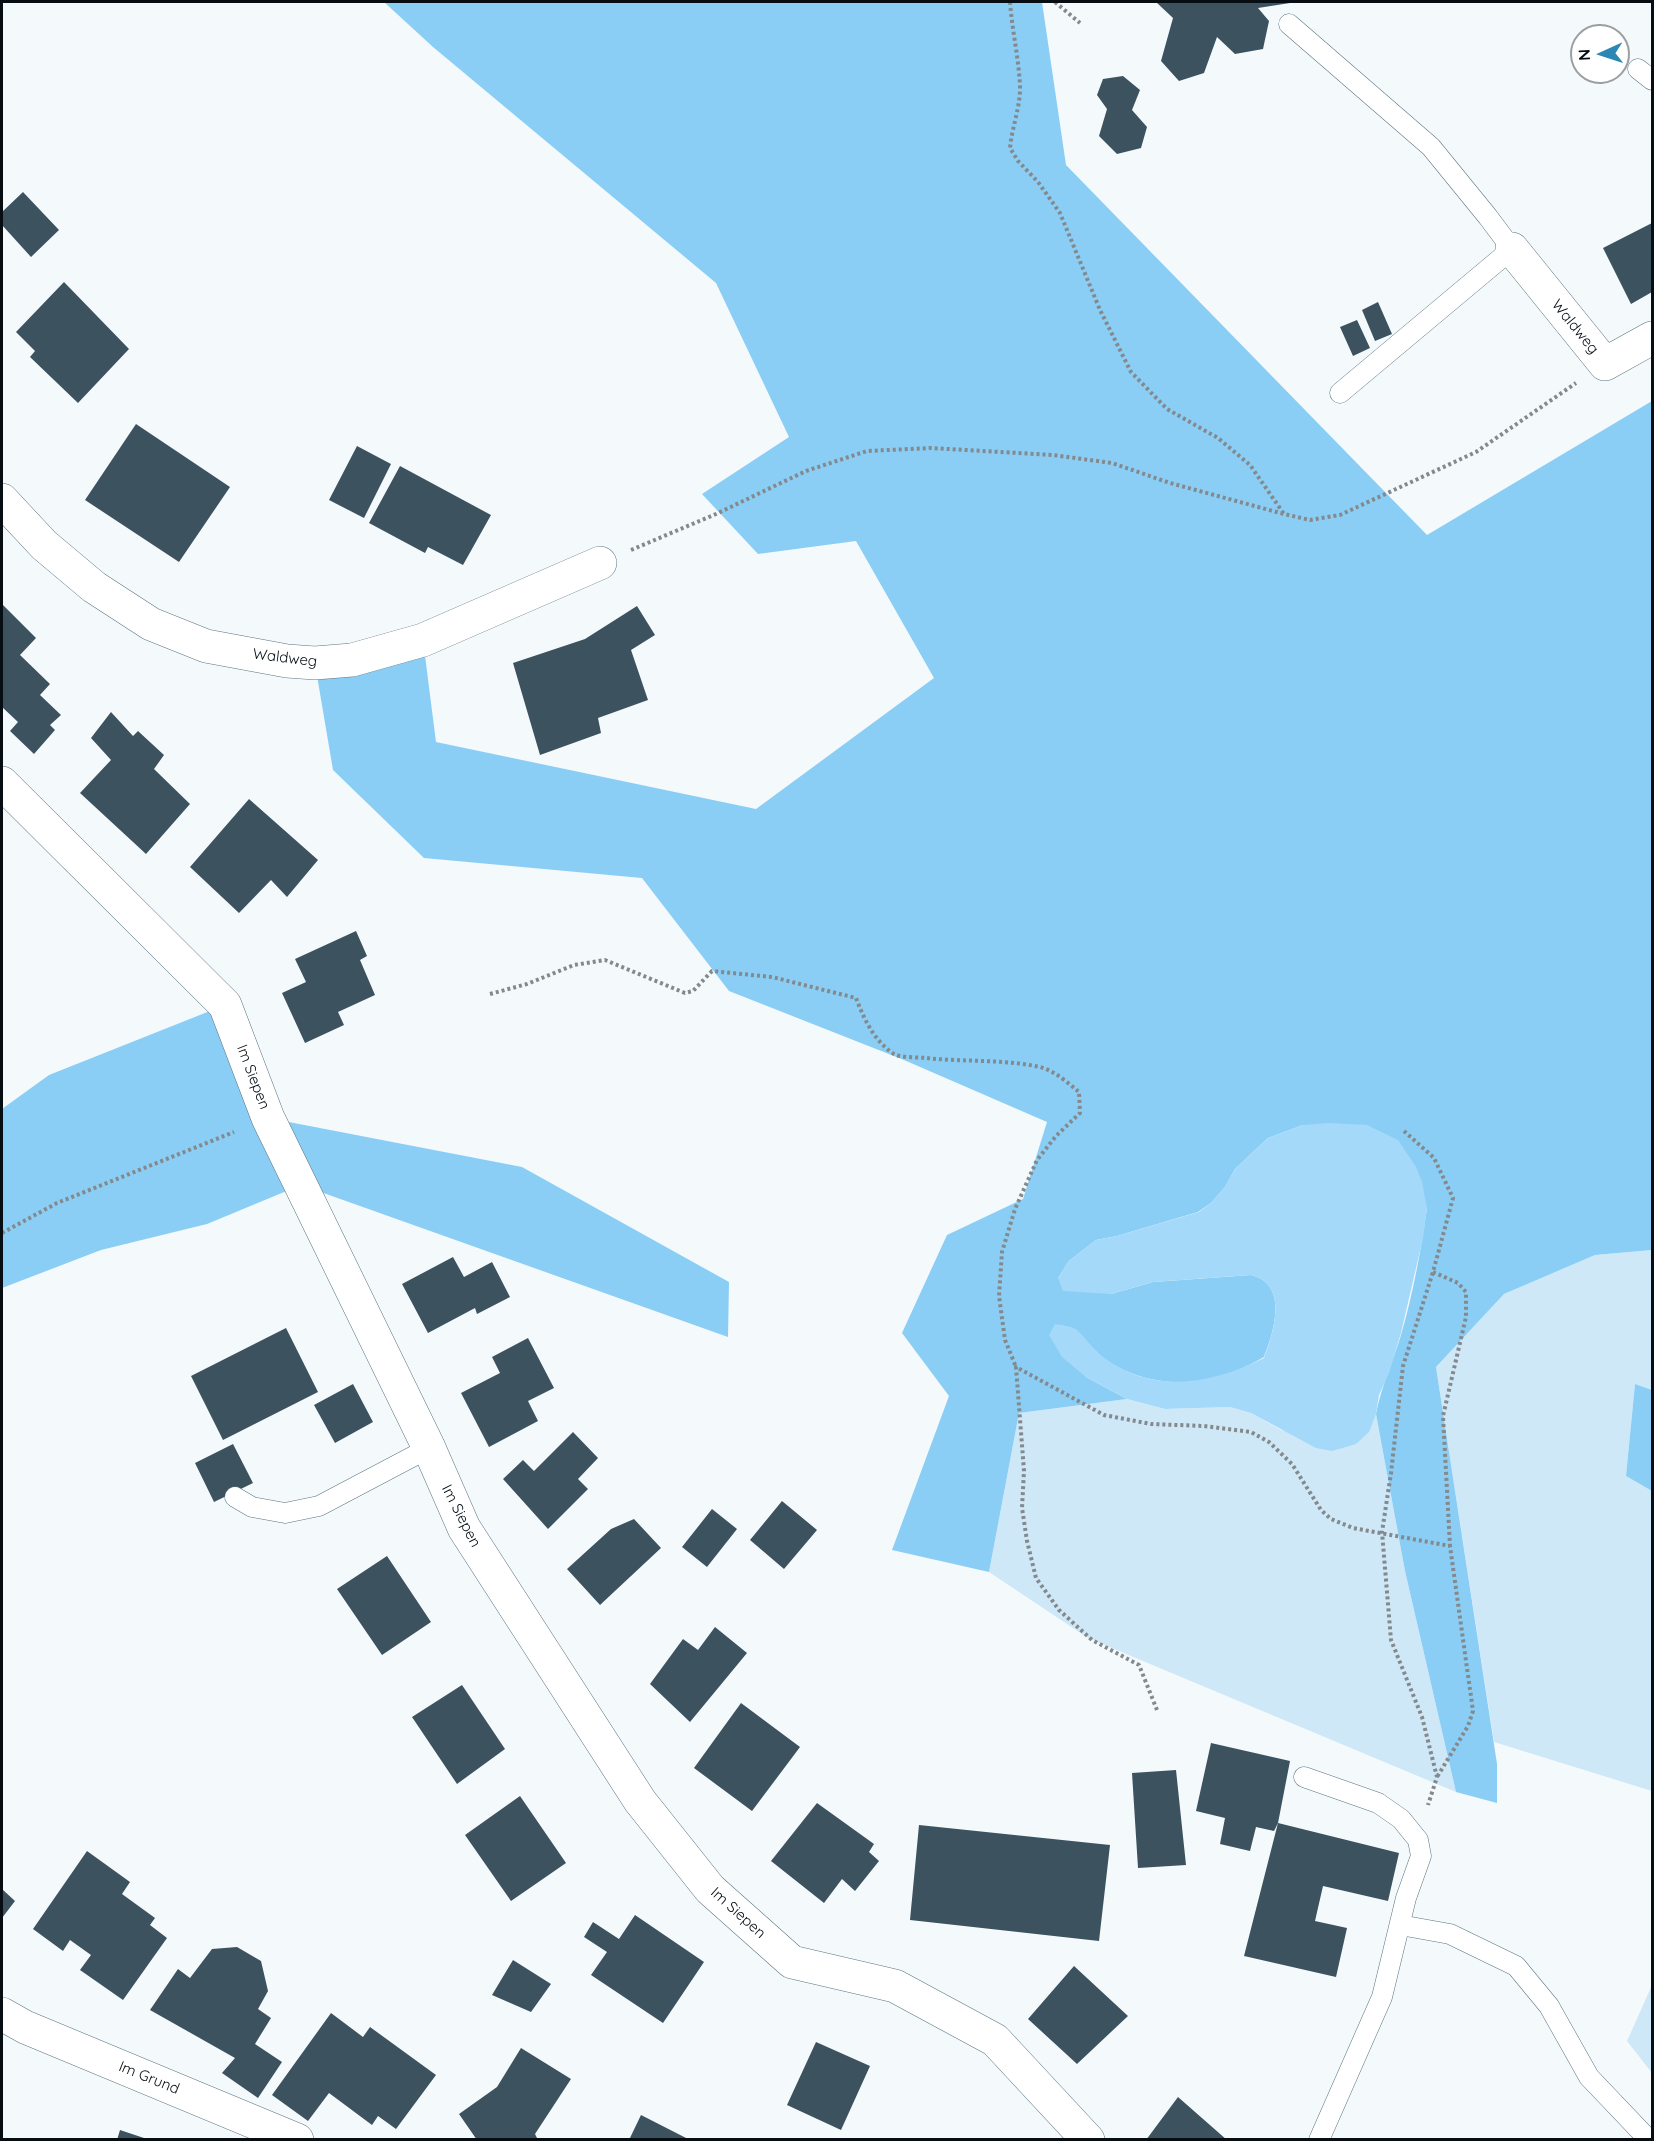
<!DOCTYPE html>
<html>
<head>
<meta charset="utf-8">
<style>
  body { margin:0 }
  #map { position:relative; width:1654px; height:2141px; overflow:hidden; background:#f4f9fc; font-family:Quicksand,sans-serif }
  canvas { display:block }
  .frame { position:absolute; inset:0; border:3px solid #060e13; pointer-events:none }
  .north { position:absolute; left:1570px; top:24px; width:60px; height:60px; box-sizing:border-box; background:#fff; border:2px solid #9b9fa1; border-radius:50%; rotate:267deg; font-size:16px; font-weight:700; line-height:24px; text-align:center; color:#060e13 }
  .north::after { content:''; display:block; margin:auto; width:21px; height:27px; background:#2c87b4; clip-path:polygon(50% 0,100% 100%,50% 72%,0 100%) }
</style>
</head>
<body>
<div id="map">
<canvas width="1654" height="2141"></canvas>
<div class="frame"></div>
<div class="north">N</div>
</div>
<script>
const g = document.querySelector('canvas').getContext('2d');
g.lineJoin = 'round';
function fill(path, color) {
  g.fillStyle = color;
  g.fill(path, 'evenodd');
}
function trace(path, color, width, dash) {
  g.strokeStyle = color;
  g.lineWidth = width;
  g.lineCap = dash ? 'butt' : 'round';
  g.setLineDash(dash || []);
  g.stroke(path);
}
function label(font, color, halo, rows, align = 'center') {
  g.font = font + ' Quicksand,sans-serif';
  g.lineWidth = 6;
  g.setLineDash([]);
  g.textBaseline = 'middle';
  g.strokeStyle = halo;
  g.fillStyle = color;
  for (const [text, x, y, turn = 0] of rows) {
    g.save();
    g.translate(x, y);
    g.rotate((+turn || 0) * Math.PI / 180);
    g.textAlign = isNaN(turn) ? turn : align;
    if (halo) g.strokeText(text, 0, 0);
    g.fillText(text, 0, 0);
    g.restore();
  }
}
fill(new Path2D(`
  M1652,1250v140l-17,-6 -9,92 26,15v300l-158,-49 -58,-375 68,-73 91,-39z
  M1127,1399l38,10 65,-2 21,6 30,17 75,14 20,-30 29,157 51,221 -368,-154 -99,-66 30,-159z
  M1652,1985v88l-25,-32z`), '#cee8f7');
fill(new Path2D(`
  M384,2h658l24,163 361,370 225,-134v849l-57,5 -91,39 -68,73 61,397v39l-41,-11 -51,-221 -29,-157c5,-27 17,-52 25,-79 12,-41 20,-85 26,-127l-124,-83 -35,13 -33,31 -10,18 -14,16 -13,9 -81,24 -21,4 -27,21 -11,17 53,16 42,-12 98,-7c38,9 23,57 13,82 -18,10 -36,19 -56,23 -35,7 -79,-1 -107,-24 -9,-8 -17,-18 -26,-27l11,48 41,22 -108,14 -30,159 -97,-22 57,-154 -47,-63 45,-98 76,-36 24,-77 -143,-62 -175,-69 -87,-113 -218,-20 -91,-88 -18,-106 108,-24 13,102 320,67 178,-131 -78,-137 -98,13 -56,-60 87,-57 -73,-154 -283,-236z
  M225,1005l43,113 254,49 207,115 -1,55 -427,-152 -94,39 -106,26 -99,38v-179l47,-34z
  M1635,1384l17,6v101l-26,-15z`), '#8acef5');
fill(new Path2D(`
  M1329,1123l38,2 31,15 18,27 6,15 5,26 -4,30 -22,95 -12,40 -10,22 -3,19 -7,18 -13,12 -24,7 -16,-3 -65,-35 -21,-6 -65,2 -38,-10 -41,-22 -24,-20 -13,-22 6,-11c7,1 16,2 22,6 9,8 16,20 26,27 50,38 109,27 161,1 10,-26 25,-74 -13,-83l-98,7 -42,12 -48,-3 -5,-13 11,-17 27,-21 21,-4 82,-24 12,-9 14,-16 10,-18 33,-31 35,-13z`), '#a4d9f9');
fill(new Path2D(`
  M1156,2h134v1l-32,5 11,13 -6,28 -28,5 -18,-17 -13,36 -25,8 -18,-20 12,-43z
  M1123,76l17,14 -8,20 15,17 -6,21 -24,6 -18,-18 8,-27 -10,-14 6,-16z
  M23,192l36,38 -28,27 -29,-32v-13z
  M1652,223v69l-21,12 -28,-56z
  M64,282l65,67 -51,54 -48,-46 5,-6 -19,-19z
  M1378,302l14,32 -17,7 -13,-31z
  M1357,320l13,28 -17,8 -13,-29z
  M136,424l94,63 -51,75 -94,-62z
  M357,446l34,18 -27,54 -35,-18z
  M400,466l91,49 -28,50 -35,-18 -3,6 -56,-30z
  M2,604l34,34 -16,17 30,29 -10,11 21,20 -11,10 5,5 -21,24 -24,-23 8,-9 -16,-15z
  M637,606l18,29 -24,15 17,50 -50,18 3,15 -61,22 -27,-92 72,-24z
  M111,712l22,24 5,-5 26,24 -10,14 36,35 -44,50 -66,-61 31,-33 -20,-22z
  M249,799l69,61 -31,37 -16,-17 -32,33 -49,-46z
  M356,931l11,25 -7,4 15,35 -37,17 6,13 -39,18 -23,-50 24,-11 -11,-23z
  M453,1257l11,20 28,-15 18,35 -33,17 -2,-6 -47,25 -26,-49z
  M286,1328l32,64 -95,48 -32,-64z
  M528,1338l26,50 -26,13 10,20 -49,26 -28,-54 39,-20 -8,-16z
  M353,1384l20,38 -38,21 -21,-38z
  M573,1432l25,26 -20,21 10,10 -40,40 -45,-50 20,-19 11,11z
  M233,1444l20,39 -39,19 -19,-39z
  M782,1501l35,29 -33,39 -34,-29z
  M712,1509l25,20 -30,38 -25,-20z
  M634,1519l27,29 -61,57 -33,-36 44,-40z
  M387,1556l44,66 -49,33 -45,-66z
  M715,1627l32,26 -57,69 -40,-38 33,-45 15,11z
  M462,1685l43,64 -48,35 -45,-67z
  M741,1703l59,44 -48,64 -58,-43z
  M1211,1743l79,18 -12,62 -4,8 -18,-4 -6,24 -30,-7 5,-26 -29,-7z
  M1176,1770l10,95 -48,3 -6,-95z
  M520,1796l46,67 -55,38 -46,-66z
  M817,1803l57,41 -5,8 10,9 -24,30 -13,-12 -18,24 -53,-42z
  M1278,1823l121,30 -11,48 -65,-15 -8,35 32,7 -11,49 -92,-21z
  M919,1825l191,20 -11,96 -189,-21z
  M87,1851l43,31 -8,12 33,24 -5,7 17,13 -44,62 -43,-30 11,-15 -21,-15 -7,11 -30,-22z
  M2,1889l13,12 -13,17z
  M635,1915l69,47 -41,61 -72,-48 16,-23 -23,-15 9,-15 26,17z
  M237,1947l24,14 7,30 -10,18 13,9 -16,26 27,18 -24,36 -36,-25 13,-15 -85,-48 28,-41 12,9 22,-29z
  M513,1960l38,24 -20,28 -39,-17z
  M1074,1966l54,50 -51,48 -49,-45z
  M331,2013l32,24 7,-10 66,48 -40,54 -18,-13 -6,9 -43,-32 -21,28 -36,-26z
  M816,2042l54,24 -29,64 -54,-25z
  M521,2048l50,31 -36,55 3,6h-61l-18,-26 38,-27z
  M1178,2097l49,43h-81z
  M641,2115l49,25h-61z
  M120,2130l27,9v1h-30z`), '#3c525f');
const lane = new Path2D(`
  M1289,24l142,123 57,70 24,32 -172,144
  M1638,69l14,11
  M235,1497l17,10 33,6 34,-7 110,-58
  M1304,1777l74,26 23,16 17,21 3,16 -15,42 -24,99 -63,143
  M1400,1925l50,9 66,32 33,40 40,71 60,63`);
const street = new Path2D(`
  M1512,249l93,115 47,-26
  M2,500l42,45 50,42 57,37 55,22 81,15 28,2 37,-3 71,-20 177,-77
  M2,783l223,222 43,113 161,330 35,80 176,273 70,88 82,73 103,24 100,54 93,100
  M2,2014l23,13 272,113`);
trace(lane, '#5d7482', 21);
trace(street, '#5d7482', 34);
trace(new Path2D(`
  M1010,2c2,28 9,57 10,85 0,22 -8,40 -10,61l8,13 20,21 22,31 40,97 31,62 36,37 51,29 32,27 34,49
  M1055,2l25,21
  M631,550l85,-36 90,-43 61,-20 64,-3 122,7 59,8 58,20 114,31 26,6 30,-5 136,-63 100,-69
  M490,994l37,-10 47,-19 31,-5 80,33 8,-2 19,-20 60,6 84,21c8,21 18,43 38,56 8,4 22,3 32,4 37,4 78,1 114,9 15,4 28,16 39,25l1,21 -24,23 -19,24 -22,49 -13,43 -3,44 6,44 11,27
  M1404,1131l30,27 19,40 -20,74 -30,94 -12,107 -9,59 9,108 31,77 15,60 -9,28
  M2,1233l55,-30 177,-71
  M1433,1272l25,11 8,9v25l-23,99 7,130
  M1157,1710l-18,-45 -47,-25 -33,-30 -23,-32 -9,-37 -5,-33 2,-37 -8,-104 88,48 47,9 53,2 47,6 18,10 23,22 29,46 10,9 22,9 97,18 23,165 -5,15 -31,51`), '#83898d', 4, [3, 3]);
trace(lane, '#fff', 20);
trace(street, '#fff', 33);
label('15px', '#060e13', '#fff', [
  ["Waldweg",1575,327,51],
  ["Waldweg",285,658,7],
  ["Im Siepen",253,1077,69],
  ["Im Siepen",461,1516,63],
  ["Im Siepen",738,1913,42],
  ["Im Grund",149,2078,22]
]);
</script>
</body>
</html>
